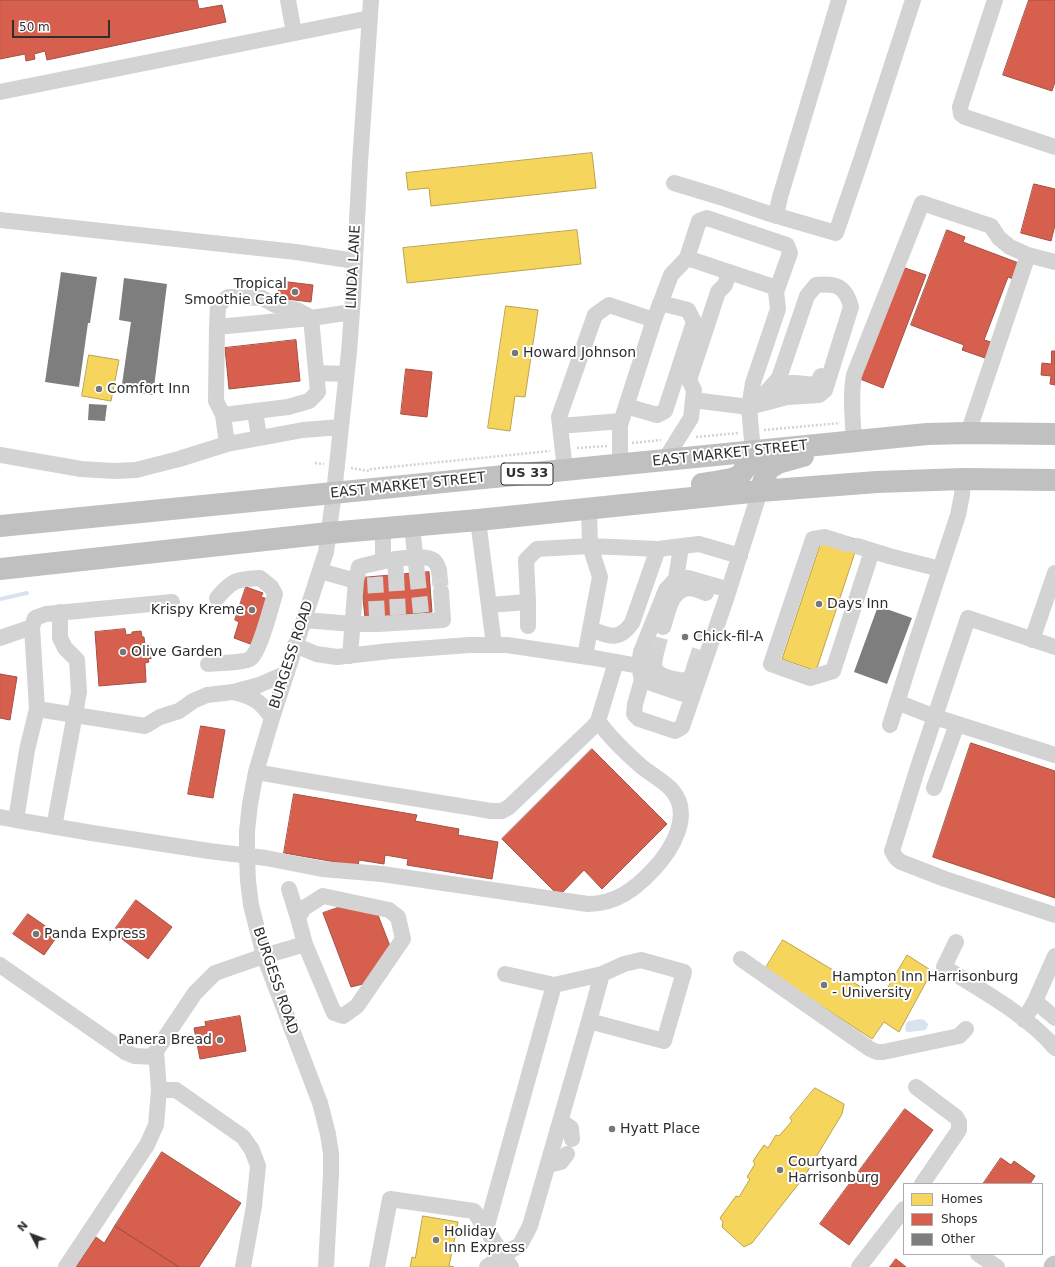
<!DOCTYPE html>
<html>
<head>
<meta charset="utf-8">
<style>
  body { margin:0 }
  #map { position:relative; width:1055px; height:1267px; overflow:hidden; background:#fff; font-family:"DejaVu Sans",sans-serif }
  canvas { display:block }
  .legend { position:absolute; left:903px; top:1183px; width:140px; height:72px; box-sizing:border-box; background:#fff; border:1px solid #ababab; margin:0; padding:5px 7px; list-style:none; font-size:12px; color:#2e2e2e }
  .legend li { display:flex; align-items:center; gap:8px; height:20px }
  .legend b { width:20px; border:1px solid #ababab }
  .north { position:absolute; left:12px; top:1215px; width:40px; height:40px; -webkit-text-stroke:3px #fff; paint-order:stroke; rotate:312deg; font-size:11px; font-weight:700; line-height:16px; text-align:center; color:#2e2e2e }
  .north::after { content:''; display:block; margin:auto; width:14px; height:18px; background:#2e2e2e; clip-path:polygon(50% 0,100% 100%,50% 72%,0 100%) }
  .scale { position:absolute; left:12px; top:20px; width:98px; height:18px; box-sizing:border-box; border:2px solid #2e2e2e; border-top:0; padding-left:5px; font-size:12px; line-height:14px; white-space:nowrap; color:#2e2e2e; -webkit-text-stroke:3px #fff; paint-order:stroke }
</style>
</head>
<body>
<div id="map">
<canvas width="1055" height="1267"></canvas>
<ul class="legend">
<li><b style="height:11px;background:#f6d55c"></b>Homes</li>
<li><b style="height:11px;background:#d6604d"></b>Shops</li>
<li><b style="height:11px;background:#7e7e7e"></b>Other</li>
</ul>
<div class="north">N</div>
<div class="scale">50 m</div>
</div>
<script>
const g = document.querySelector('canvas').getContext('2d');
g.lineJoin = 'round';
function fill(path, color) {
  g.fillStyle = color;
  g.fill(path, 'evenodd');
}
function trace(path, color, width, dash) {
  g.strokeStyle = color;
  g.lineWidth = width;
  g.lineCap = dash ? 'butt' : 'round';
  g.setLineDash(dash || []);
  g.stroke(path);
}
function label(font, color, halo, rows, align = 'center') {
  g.font = font + ' "DejaVu Sans",sans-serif';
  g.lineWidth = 4;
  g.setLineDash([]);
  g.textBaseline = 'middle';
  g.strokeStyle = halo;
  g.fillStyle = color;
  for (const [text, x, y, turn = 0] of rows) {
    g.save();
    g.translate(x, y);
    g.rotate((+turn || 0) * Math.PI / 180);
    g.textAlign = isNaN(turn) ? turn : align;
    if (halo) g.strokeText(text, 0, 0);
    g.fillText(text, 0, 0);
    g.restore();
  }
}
fill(new Path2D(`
  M920,1019l4,1 4,4c-1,7 -4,6 -10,7 -4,0 -6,1 -11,1l-2,-3 1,-6 3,-2z`), '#d8e2f1');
const homes = new Path2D(`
  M592,153l4,35 -165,18 -2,-18 -21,2 -2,-17z
  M577,230l4,34 -174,19 -4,-35z
  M506,306l32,4 -13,87 -10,-1 -5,35 -22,-3z
  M89,355l30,5 -8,41 -29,-5z
  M849,537l11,4 -3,5 -41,125 -34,-12 39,-117z
  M783,940l98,59 26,-44 25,16 -33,61 -15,-10 -12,17 -107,-70z
  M815,1088l29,16 -2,10 -38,63 -52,66 -8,4 -22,-20 1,-5 -3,-4 16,-22 3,1 11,-18 -3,-2 8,-13 -2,-3 11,-16 4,3 8,-13 3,1 13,-15 -2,-3z
  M423,1216l35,6 -9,44 5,1h-44l2,-10 3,1z`);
fill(homes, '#f6d55c');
trace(homes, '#baa34e', 1);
const shops = new Path2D(`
  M0,0h197l2,9 23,-4 4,17 -179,38 -2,-9 -11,3 1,5 -9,2 -1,-7 -25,5z
  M1029,0h26v82l-3,9 -49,-16z
  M1034,184l21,5v36l-4,16 -30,-8z
  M947,230l18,7 -2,5 61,23 -6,16 -10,-4 -24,63 7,2 -6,16 -23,-8 2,-5 -53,-20z
  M902,267l24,8 -43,113 -23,-9z
  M280,281l33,4 -2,17 -33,-4z
  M296,340l4,41 -71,8 -4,-41z
  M1052,351h3v34l-5,-1 1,-8 -10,-1 1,-12 9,1z
  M406,369l26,3 -5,45 -26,-3z
  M429,572l3,40 -67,6 -4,-40z
  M246,587l17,6 -2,4 7,2 -15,46 -19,-7 5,-16 -4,-2z
  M125,629l1,6 6,-1v-2l9,-1 1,6h2l1,8h5l1,14 -3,-1 1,4 -4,1 1,19 -47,4 -4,-54z
  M0,674l17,3 -7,43 -10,-2z
  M201,726l24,4 -12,68 -25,-4z
  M971,743l84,28v127l-122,-41z
  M592,749l75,75 -65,65 -18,-19 -25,26 -57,-57z
  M294,794l123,21 -2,6 44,8 -1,6 40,7 -6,37 -85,-14 1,-6 -23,-4 -1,9 -25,-4 -1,6 -74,-13z
  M136,900l36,27 -24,32 -35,-27z
  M343,906l35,9 12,31 -27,38 -12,3 -28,-74z
  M28,914l30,21 -14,20 -31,-21z
  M240,1016l6,35 -46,8 -6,-31 12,-2 -1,-4z
  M905,1109l28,21 -84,115 -29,-21z
  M162,1152l79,51 -42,64h-20l-64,-41z
  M1001,1158l10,7 3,-4 21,15 -5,8h-47z
  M115,1226l64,41h-103l20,-30 8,6z
  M896,1259l10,8h-16z`);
fill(shops, '#d6604d');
trace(shops, '#a45144', 1);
trace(new Path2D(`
  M0,599l27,-6`), '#d8e2f1', 4);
fill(new Path2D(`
  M61,272l36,5 -7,46h-2l-9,64 -34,-5z
  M124,278l43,6 -14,111 -32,-4 10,-69 -12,-2z
  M89,404l18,1 -2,16 -17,-1z
  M878,606l34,12 -25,66 -33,-12z`), '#7e7e7e');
trace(new Path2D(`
  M439,570l2,21
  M417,573l4,40
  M396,575l2,40
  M375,577l2,40
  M656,653l7,-26
  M695,665l11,-34`), '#d5d5d5', 16, [16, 8]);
trace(new Path2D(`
  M764,430l76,-7
  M696,437l43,-4
  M632,443l29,-3
  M577,448l30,-2
  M315,463l9,1
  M351,468l18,3 2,-2 179,-18`), '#d3d3d3', 2.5, [2, 2]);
trace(new Path2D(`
  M288,0l6,33
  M995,0l-35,107 1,7 4,3 90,30
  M0,92l370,-74
  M674,183l46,14 47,16 69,20 26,-76 51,-157
  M776,216l4,-19 59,-197
  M0,220l296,32 59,9
  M687,258l12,-37 8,-3 80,27 3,8 -14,39 2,17 -25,74 -4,24 4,45
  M217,327l1,-22 10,-8 34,1 13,7 22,5 13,7
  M317,373l29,1
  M769,397c5,-4 17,-13 22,-14 9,-1 17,3 26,1l4,-8
  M693,400l56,7 38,-10 32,-2 6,-5 26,-83c-5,-21 -15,-24 -35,-22l-9,11 -28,82 -25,28
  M626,406l31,9 8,-4 29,-89 -6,-12 -28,-7
  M255,411l4,27
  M223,415l-7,-14 1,-74 94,-9
  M560,426l61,-5
  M968,433l60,-178
  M854,442c-1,-22 -4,-45 0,-67l68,-172 69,23 8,12 11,9 18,8 27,7
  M227,444l-4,-29 65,-8 21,-6 9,-9 -7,-74 41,-6
  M0,455l81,14 33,2 22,-1 43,-11 48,-15 76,-14 38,-3
  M664,461l27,-43 3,-28 -5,-10 29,-88 7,-7 4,-13
  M620,465v-40l34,-105 17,-45 16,-17 90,30
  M565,470l-6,-53 36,-102 14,-10 45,15
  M478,520l16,125
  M412,526l5,47
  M383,528v33
  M847,544l-22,-7 -12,2 -42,125 39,14 23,-7 39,-120
  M857,546l32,10 51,13
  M395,559l1,16
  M320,571l36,10 3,-14c14,-4 63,-15 74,-7 3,2 5,7 6,10
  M676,579l5,-32
  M729,590l-41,-12 -12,1 -10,11 -25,62 -2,14 3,14 -7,24 -1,10 5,5 36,12 7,-4 43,-125 35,-111
  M528,602l-2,-42 11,-11 53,-3 -1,-38
  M489,605l39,-3v24
  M304,620l49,4h25l65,-4 -2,-29
  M32,627l5,82 -10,41 -11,70 76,13 117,18 57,7 56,11 60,5 206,30c28,0 47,-15 65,-34 19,-20 41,-56 18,-81 -8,-8 -20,-15 -29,-22 -16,-14 -31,-28 -44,-46
  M663,627c5,-14 7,-36 25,-39 5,0 13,3 18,5
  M590,629c20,7 28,13 42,-6l26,-74
  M0,638l32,-11 3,-9 11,-4 126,-12
  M1032,640l23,-67
  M295,645l21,9 21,3 53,-6 79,-6h38l88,13 44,8
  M1055,647l-87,-29 -50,149 -26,84 4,7 5,4 44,17 110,36
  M656,653c-1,5 -3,11 -1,16 5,9 22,11 31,12l6,-6 3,-10
  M350,656l6,-75
  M585,656l15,-79 -10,-31 68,3 41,-5 41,12
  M208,664c9,-1 38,-1 43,-6 9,-7 20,-51 24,-64l-4,-7 -11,-9c-23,1 -28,2 -43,20
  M642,680l50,17
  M233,692c20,5 27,8 39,26
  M897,702l38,15 120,38
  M37,709l108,17 15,-9 19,-6 14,-10 14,-6 26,-3 26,-7 28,-12
  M890,725l22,-70 46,-140 4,-20 1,-16
  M256,772c78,14 157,26 235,39h11l7,-4 84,-80 5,-6 18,-59
  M934,788l23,-64
  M0,817l16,3
  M54,827l25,-135 -2,-32 -12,-12 -5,-10v-26
  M289,889l9,29
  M956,942l-12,25c35,22 85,49 111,81
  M741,959l129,90 7,3h6l76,-16 7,-7
  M0,965l125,87 10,4 21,1
  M1035,1001l20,17
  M1024,1020l11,-19 20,-45
  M589,1021l13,-47
  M916,1087l40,30 3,5v8l-37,54
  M159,1090h17l67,47 9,13 6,16 -4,40 -11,61
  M561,1121l10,7 1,11
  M548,1165l13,-3 6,-8
  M486,1229l68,-244
  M978,1254l19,13
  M66,1267l81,-122 9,-20 3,-35 -3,-39 39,-58 20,-20 49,-17 41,-12 29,69 9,3 14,-10 46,-67 -5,-22 -9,-7 -66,-14 -19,12 -6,10 7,26
  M326,1267l5,-93v-20l-3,-20 -8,-31 -56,-147 -13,-51 -3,-24 -1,-25v-25l3,-27 6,-32 16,-54 54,-166 8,-59 15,-141 4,-54 7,-135 11,-163
  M377,1267l13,-68 84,12 29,44 17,-10 10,-19 59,-205 75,20 20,-69 -43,-12 -17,4 -22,10 -48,11 -49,-11
  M487,1267l16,-12 8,12
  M859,1267l45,-58`), '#d3d3d3', 16);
trace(new Path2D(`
  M1054,1267l1,-1`), '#c6c6c6', 21);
trace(new Path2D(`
  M702,484c7,-1 31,-4 37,-8 7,-6 10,-16 14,-24
  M760,491l8,-22 10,-6 25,-7
  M0,526l927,-92 41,-1 87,1
  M0,569l329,-36 149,-13 282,-29 117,-9 86,-3 92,1`), '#c0c0c0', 22);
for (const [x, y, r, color] of [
  [295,292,4,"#777"],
  [515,353,4,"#777"],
  [99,389,4,"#777"],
  [819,604,4,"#777"],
  [252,610,4,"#777"],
  [685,637,4,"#777"],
  [123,652,4,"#777"],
  [36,934,4,"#777"],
  [824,985,4,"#777"],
  [220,1040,4,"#777"],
  [612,1129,4,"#777"],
  [780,1170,4,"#777"],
  [436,1240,4,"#777"]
]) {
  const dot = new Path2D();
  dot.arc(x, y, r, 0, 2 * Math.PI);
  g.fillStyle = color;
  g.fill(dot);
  trace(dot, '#fff', 1.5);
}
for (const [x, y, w] of [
  [527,474,52]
]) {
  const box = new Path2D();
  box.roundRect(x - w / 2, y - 11, w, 22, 3);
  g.fillStyle = '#fff';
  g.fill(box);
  trace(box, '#2e2e2e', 1);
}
label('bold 13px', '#2e2e2e', null, [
  ["US 33",527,474]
]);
label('14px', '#2e2e2e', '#fff', [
  ["LINDA LANE",354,267,-87],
  ["EAST MARKET STREET",730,454,-6],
  ["EAST MARKET STREET",408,486,-6],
  ["BURGESS ROAD",292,655,-72],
  ["BURGESS ROAD",275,981,71]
]);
label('14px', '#2e2e2e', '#fff', [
  ["Tropical",287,284,"right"],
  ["Smoothie Cafe",287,300,"right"],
  ["Howard Johnson",523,353],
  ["Comfort Inn",107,389],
  ["Days Inn",827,604],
  ["Krispy Kreme",244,610,"right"],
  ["Chick-fil-A",693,637],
  ["Olive Garden",131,652],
  ["Panda Express",44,934],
  ["Hampton Inn Harrisonburg",832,977],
  ["- University",832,993],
  ["Panera Bread",212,1040,"right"],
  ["Hyatt Place",620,1129],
  ["Courtyard",788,1162],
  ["Harrisonburg",788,1178],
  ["Holiday",444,1232],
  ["Inn Express",444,1248]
], 'left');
</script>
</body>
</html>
